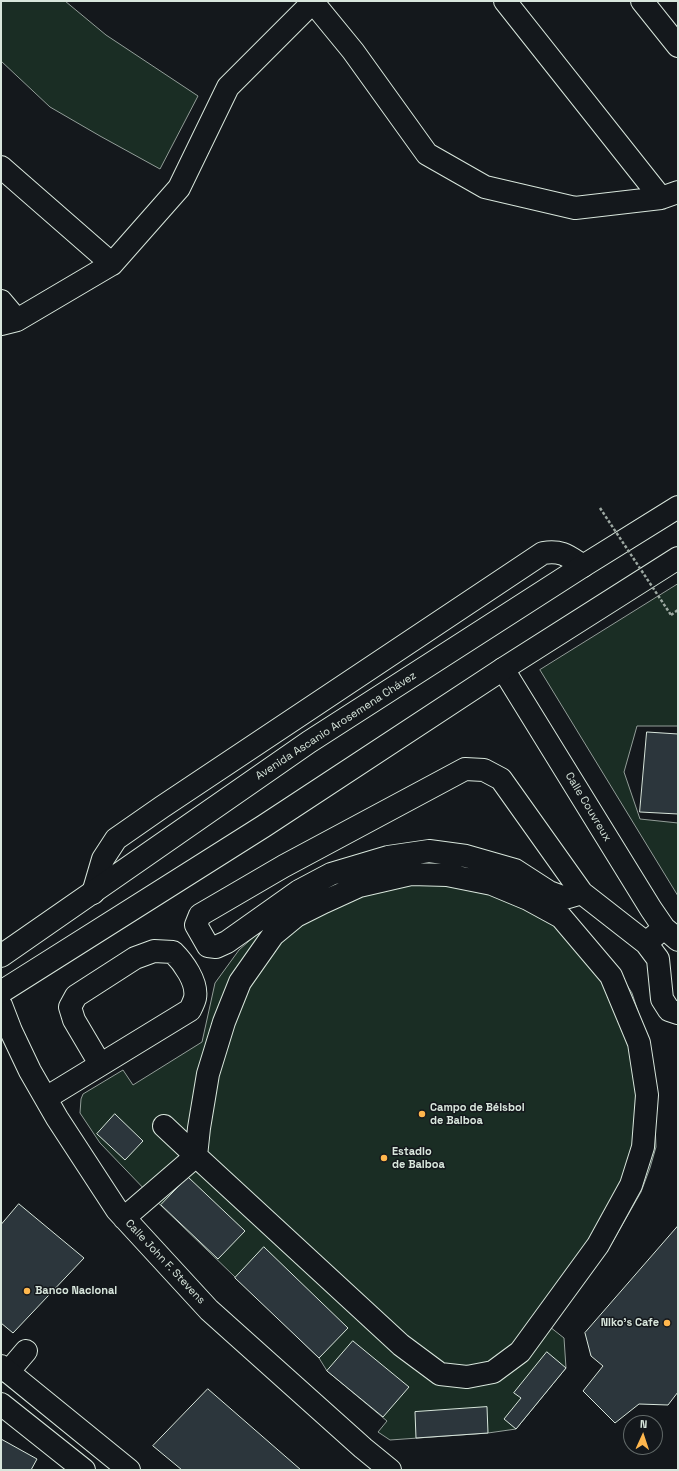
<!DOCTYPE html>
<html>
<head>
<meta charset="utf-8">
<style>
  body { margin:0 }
  #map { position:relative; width:679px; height:1471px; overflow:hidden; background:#14181c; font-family:"Space Grotesk",sans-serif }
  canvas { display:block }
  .frame { position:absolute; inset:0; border:2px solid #d8e6dc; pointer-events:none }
  .north { position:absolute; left:623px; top:1415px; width:40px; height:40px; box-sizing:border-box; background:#14181c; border:1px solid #626a69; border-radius:50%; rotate:3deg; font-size:11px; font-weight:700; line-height:16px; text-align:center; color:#d8e6dc }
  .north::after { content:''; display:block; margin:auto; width:14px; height:18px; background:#ffb74d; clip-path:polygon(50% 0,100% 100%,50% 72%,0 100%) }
</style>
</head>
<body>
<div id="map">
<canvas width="679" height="1471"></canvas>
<div class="frame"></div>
<div class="north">N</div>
</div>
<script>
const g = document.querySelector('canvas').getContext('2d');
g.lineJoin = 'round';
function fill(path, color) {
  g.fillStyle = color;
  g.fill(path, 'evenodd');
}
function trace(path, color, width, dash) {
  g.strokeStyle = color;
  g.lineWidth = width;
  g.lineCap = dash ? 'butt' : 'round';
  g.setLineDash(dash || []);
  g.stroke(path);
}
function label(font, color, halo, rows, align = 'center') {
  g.font = font + ' "Space Grotesk",sans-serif';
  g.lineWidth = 3;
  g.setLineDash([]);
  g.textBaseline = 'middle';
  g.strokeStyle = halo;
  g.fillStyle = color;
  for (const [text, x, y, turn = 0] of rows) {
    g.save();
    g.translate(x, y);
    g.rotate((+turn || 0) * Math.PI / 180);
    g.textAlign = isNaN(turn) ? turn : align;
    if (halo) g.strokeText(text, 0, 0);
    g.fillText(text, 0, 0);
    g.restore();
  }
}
const green = new Path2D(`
  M1,1h64l41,34 92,61 -38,73 -60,-33 -50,-29 -49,-46z
  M678,584v142h-41l-13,46 16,47 38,4v73l-138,-226z
  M360,873l127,1 125,88 20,31 15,46 7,58 2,50 -6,21 -9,24 -29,51 -62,84 14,11 2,30 -50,61 -28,4 -98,7 -12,-8 9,-11 -60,-50 -8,-13 -169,-163 -50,-52 -20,-30 1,-14 2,-5 40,-24 10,15 69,-43 13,-59 24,-33 38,-34 42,-27z`);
fill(green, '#1a2d24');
trace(green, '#939e99', 1);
const building = new Path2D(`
  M647,732l31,2v80l-38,-2z
  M115,1114l28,27 -18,19 -28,-26z
  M188,1177l57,54 -27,28 -57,-54z
  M19,1204l65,54 -71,75 -12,-10v-98z
  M678,1226v166l-10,13 -29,-1 -24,19 -32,-32 20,-25 -12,-10 -6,-23z
  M264,1247l84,81 -29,30 -84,-80z
  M353,1341l56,46 -26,30 -56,-46z
  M547,1352l19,16 -50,61 -12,-10 17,-21 -7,-5z
  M208,1389l93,81h-119l-29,-24z
  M487,1407l1,26 -72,5 -1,-26z
  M1,1439l36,20 -6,11h-30z`);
fill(building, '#2c363c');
trace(building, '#d8e6dc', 1);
const minor = new Path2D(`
  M312,1l41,50 74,103 58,33 90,21 86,-10 17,-6
  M505,1l156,197
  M642,1l36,45
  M1,167l111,97
  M1,301l16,19
  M1,324l16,-4 95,-56 67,-76 49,-101 85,-85
  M503,669l148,240 13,19 14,12
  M93,893l10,-34 13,-20 46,-32 381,-254c19,-3 25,3 40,13
  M582,893l-17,5 -16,-6 -34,-22 -49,-14 -37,-5 -41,6 -57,17 -32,17 -72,51 -11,5 -8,-1 -12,-21 4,-10 84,-49 181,-97 19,1 17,9 81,114 64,50 18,-15
  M646,943l12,16 4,40 7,11 9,3
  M1,1005l10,26 19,40 27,47 60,92 92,100 154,138 27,22
  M46,1098l144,-88c2,-4 4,-8 5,-12 3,-16 -12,-36 -22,-46l-19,-1 -19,7 -59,38 -6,11 4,13 26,44
  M124,1218l72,-62 3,-28 9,-54 16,-52 16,-40 33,-47 23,-19 28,-14 35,-16 52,-12 36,1 45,9 36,15 33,18 50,59 28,67 8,52 -4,52 -12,38 -33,60 -78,107 -27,20 -26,5 -27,-3 -39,-29 -205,-189 -32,-30
  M8,1372l18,-21`);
const major = new Path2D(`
  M1,956l308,-214 274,-176 95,-59
  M1,992l263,-166 239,-157 175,-111
  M1,1366l128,104
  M1,1404l83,66`);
trace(minor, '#d8e6dc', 24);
trace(major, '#d8e6dc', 24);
trace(new Path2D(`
  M671,615l7,-5`), '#9da8a2', 2.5, [3, 2]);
trace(minor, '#14181c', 22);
trace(major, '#14181c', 22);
trace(new Path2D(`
  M600,508l71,107`), '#9da8a2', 2.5, [3, 2]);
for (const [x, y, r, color] of [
  [422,1114,4,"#ffb74d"],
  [384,1158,4,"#ffb74d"],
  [27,1291,4,"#ffb74d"],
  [667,1323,4,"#ffb74d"]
]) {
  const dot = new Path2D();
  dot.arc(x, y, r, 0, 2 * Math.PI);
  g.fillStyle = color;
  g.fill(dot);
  trace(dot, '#14181c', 1.5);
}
label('11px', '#d8e6dc', '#14181c', [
  ["Avenida Ascanio Arosemena Chávez",336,726,-33],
  ["Calle Couvreux",588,807,59],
  ["Calle John F. Stevens",165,1262,47]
]);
label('bold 11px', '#d8e6dc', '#14181c', [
  ["Campo de Béisbol",430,1108],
  ["de Balboa",430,1121],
  ["Estadio",392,1152],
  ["de Balboa",392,1165],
  ["Banco Nacional",35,1291],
  ["Niko's Cafe",659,1323,"right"]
], 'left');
</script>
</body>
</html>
